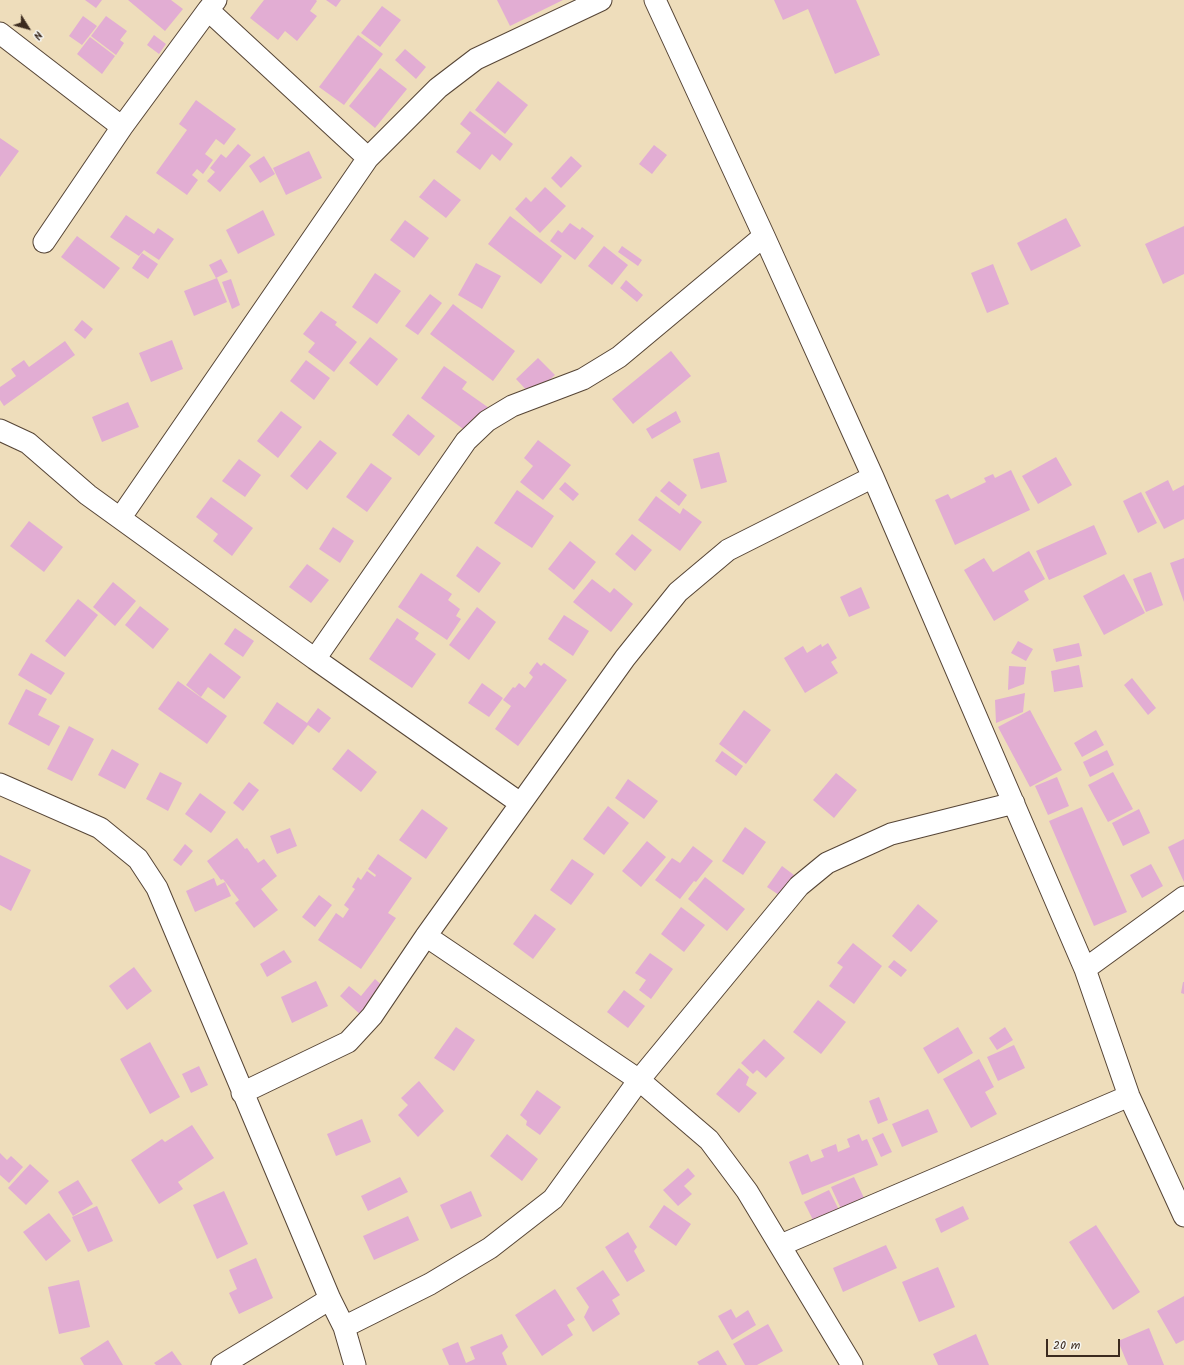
<!DOCTYPE html>
<html>
<head>
<meta charset="utf-8">
<style>
  body { margin:0 }
  #map { position:relative; width:1184px; height:1365px; overflow:hidden; background:#edb; font-family:Kalam,sans-serif }
  canvas { display:block }
  .north { position:absolute; left:8px; top:8px; width:40px; height:40px; -webkit-text-stroke:3px #f6f6f2; paint-order:stroke; rotate:127deg; font-size:11px; font-weight:700; line-height:16px; text-align:center; color:#3b2a1e }
  .north::after { content:''; display:block; margin:auto; width:14px; height:18px; background:#3b2a1e; clip-path:polygon(50% 0,100% 100%,50% 72%,0 100%) }
  .scale { position:absolute; left:1046px; top:1339px; width:74px; height:18px; box-sizing:border-box; border:2px solid #3b2a1e; border-top:0; padding-left:5px; font-size:12px; line-height:14px; white-space:nowrap; color:#3b2a1e; -webkit-text-stroke:3px #f6f6f2; paint-order:stroke }
</style>
</head>
<body>
<div id="map">
<canvas width="1184" height="1365"></canvas>
<div class="north">N</div>
<div class="scale">20 m</div>
</div>
<script>
const g = document.querySelector('canvas').getContext('2d');
g.lineJoin = 'round';
function fill(path, color) {
  g.fillStyle = color;
  g.fill(path, 'evenodd');
}
function trace(path, color, width, dash) {
  g.strokeStyle = color;
  g.lineWidth = width;
  g.lineCap = dash ? 'butt' : 'round';
  g.setLineDash(dash || []);
  g.stroke(path);
}
fill(new Path2D(`
  M85,0h17l-6,8z
  M128,0h43l12,9 -18,22z
  M264,0h52l1,1 -7,10 7,5 -20,25 -12,-10 -7,9 -28,-22z
  M326,0h15l-5,7z
  M497,0h66l-53,26z
  M774,0h82l24,55 -45,19 -27,-65 -25,11z
  M382,6l19,14 -21,27 -19,-14z
  M83,16l14,10 -15,19 -13,-9z
  M106,16l21,15 -7,9 4,3 -8,12 -25,-19z
  M154,35l12,9 -7,10 -12,-9z
  M358,35l25,19 -39,51 -25,-18z
  M90,37l25,19 -13,18 -25,-20z
  M405,49l21,18 -10,12 -21,-19z
  M380,68l27,21 -32,39 -26,-22z
  M498,81l30,24 -23,29 -30,-24z
  M196,100l40,29 -12,16 -8,-6 -11,15 8,6 -10,14 -6,-5 -5,6 6,5 -11,15 -31,-22 31,-43 -8,-6z
  M470,111l43,33 -13,17 -8,-7 -12,16 -24,-18 15,-19 -11,-9z
  M0,138l19,13 -19,26z
  M238,144l13,11 -31,37 -13,-11 8,-9 -5,-4 11,-14 5,4z
  M654,145l13,10 -15,19 -13,-10z
  M309,151l13,27 -36,17 -13,-27z
  M264,156l11,18 -15,9 -11,-17z
  M571,156l11,10 -21,22 -10,-10z
  M434,179l27,21 -15,18 -27,-21z
  M545,187l21,19 -26,27 -25,-24 11,-12 5,5z
  M263,210l12,25 -37,19 -12,-24z
  M126,215l28,19 4,-6 16,11 -15,21 -15,-10 -5,6 -29,-19z
  M510,216l52,40 -21,28 -53,-40z
  M1066,218l15,28 -50,25 -14,-28z
  M405,220l24,18 -15,20 -24,-18z
  M570,223l10,7 2,-3 12,9 -19,24 -25,-19 8,-11 4,3z
  M1184,226v48l-21,10 -18,-40z
  M77,236l43,32 -16,21 -43,-32z
  M604,246l24,19 -16,20 -24,-19z
  M622,246l20,14 -4,6 -20,-14z
  M142,253l16,11 -10,15 -16,-11z
  M221,259l7,13 -12,6 -7,-13z
  M476,263l25,13 -19,33 -24,-14z
  M993,264l16,40 -22,9 -16,-40z
  M375,273l26,18 -24,33 -25,-17z
  M217,278l10,24 -33,14 -10,-25z
  M231,279l9,26 -8,4 -10,-27z
  M626,280l17,15 -6,7 -17,-14z
  M430,294l12,9 -24,32 -13,-9z
  M453,304l62,47 -22,30 -63,-47z
  M321,311l16,11 -2,3 22,17 -23,30 -26,-20 7,-9 -12,-9z
  M82,320l11,9 -8,10 -11,-9z
  M370,337l28,22 -21,27 -28,-23z
  M172,340l11,29 -32,13 -12,-29z
  M65,341l10,14 -71,51 -4,-6v-13l16,-11 -5,-7 13,-9 5,7z
  M671,351l20,25 -58,48 -21,-25z
  M538,358l17,17 -23,21 -16,-17z
  M306,360l24,18 -16,22 -24,-19z
  M444,366l23,16 -5,7 27,19 -19,26 -49,-36z
  M128,402l11,25 -37,15 -10,-25z
  M281,411l21,16 -24,31 -21,-17z
  M676,411l5,11 -29,17 -6,-10z
  M408,414l27,22 -16,20 -27,-21z
  M320,440l17,13 -30,37 -17,-14z
  M538,440l33,25 -28,35 -23,-18 13,-16 -9,-8z
  M719,452l8,30 -26,7 -8,-30z
  M1056,457l16,28 -34,19 -16,-28z
  M239,459l22,16 -16,22 -23,-16z
  M371,463l21,15 -25,34 -21,-15z
  M1011,470l19,40 -75,35 -20,-45 13,-6 3,5 35,-17 -2,-4 9,-4 2,4z
  M1168,480l5,11 11,-6v34l-20,10 -19,-37z
  M669,481l18,14 -8,11 -19,-15z
  M565,482l14,12 -6,7 -14,-12z
  M517,490l37,26 -22,32 -38,-25z
  M1141,492l16,31 -19,10 -15,-32z
  M656,496l24,18 3,-6 19,14 -22,29 -42,-31z
  M211,497l42,31 -21,28 -19,-15 5,-7 -22,-17z
  M29,521l34,26 -19,25 -34,-26z
  M1094,525l13,29 -58,26 -13,-29z
  M333,527l21,14 -14,22 -21,-14z
  M632,534l20,16 -17,21 -20,-17z
  M570,541l26,21 -22,28 -26,-21z
  M477,546l24,17 -22,30 -23,-17z
  M1029,551l16,28 -21,12 5,9 -35,21 -30,-51 20,-12 9,14z
  M1184,558v44l-14,-39z
  M307,564l22,16 -18,23 -22,-16z
  M1151,572l12,33 -17,7 -13,-33z
  M421,573l31,21 -4,6 12,9 -4,7 5,3 -14,21 -49,-33z
  M1124,574l21,39 -41,22 -21,-39z
  M592,579l18,14 4,-5 19,16 -22,28 -38,-30z
  M113,582l23,19 -21,25 -22,-19z
  M861,587l9,21 -21,9 -9,-20z
  M78,599l20,16 -33,42 -20,-16z
  M140,606l29,23 -16,20 -28,-24z
  M477,607l19,15 -27,38 -20,-15z
  M564,615l25,16 -16,25 -25,-17z
  M397,618l22,15 -4,6 21,15 -24,34 -43,-29z
  M235,628l19,13 -11,16 -19,-13z
  M1018,641l15,8 -7,12 -15,-8z
  M828,643l9,15 -6,4 7,11 -33,20 -21,-35 19,-12 4,7 14,-9 1,3z
  M1079,643l3,13 -26,6 -3,-13z
  M31,653l34,20 -14,22 -33,-20z
  M210,653l31,24 -17,22 -16,-12 -7,10 -15,-12z
  M537,662l4,4 3,-3 23,17 -49,66 -23,-17 16,-23 -8,-6 10,-13 2,1 4,-5 6,5 8,-11 -4,-4z
  M1079,665l4,22 -29,5 -3,-21z
  M1009,666l17,1 -2,17 -16,6z
  M1132,678l24,30 -8,7 -24,-30z
  M178,681l49,35 -20,28 -49,-35z
  M482,683l21,15 -14,19 -21,-14z
  M26,689l21,10 -9,16 22,11 -11,20 -41,-22z
  M1025,693l-2,19 -27,11 -1,-23z
  M277,702l30,21 11,-15 13,10 -12,15 -11,-8 -15,20 -30,-22z
  M744,710l27,20 -25,34 -27,-20z
  M1030,710l32,60 -32,17 -32,-60z
  M69,726l25,13 -22,42 -25,-12z
  M1096,730l8,15 -22,12 -8,-14z
  M112,749l27,15 -14,25 -27,-14z
  M348,749l29,23 -16,20 -29,-23z
  M1107,750l7,15 -24,12 -7,-15z
  M722,751l21,15 -7,10 -21,-15z
  M160,772l22,11 -14,28 -22,-12z
  M1113,772l20,37 -25,13 -20,-37z
  M836,773l21,17 -23,28 -21,-18z
  M1057,777l12,29 -21,9 -13,-29z
  M628,779l30,22 -14,18 -29,-21z
  M249,782l10,8 -16,21 -10,-8z
  M200,793l26,19 -15,21 -26,-19z
  M608,806l21,17 -25,32 -21,-16z
  M1082,807l45,105 -33,14 -45,-105z
  M422,809l26,19 -22,31 -27,-19z
  M1139,809l11,24 -27,13 -11,-23z
  M745,827l21,15 -23,33 -21,-14z
  M290,828l7,18 -20,8 -7,-18z
  M237,838l8,11 2,-1 11,15 6,-4 13,17 -16,13 17,21 -24,18 -19,-25 4,-3 -16,-21 -2,1 -14,-19z
  M1184,839v43l-16,-35z
  M647,841l19,16 -25,30 -19,-16z
  M185,844l8,7 -12,15 -8,-6z
  M693,846l20,15 -17,21 -2,-1 -14,18 -25,-19 17,-22 8,5z
  M378,854l34,24 -24,35 8,5 -35,51 -43,-29 18,-27 7,5 6,-9 -5,-4 11,-16 -3,-2 6,-10 3,3 6,-9 8,6 1,-2 -8,-6z
  M0,855l31,15 -20,41 -11,-6z
  M572,859l22,15 -23,31 -21,-15z
  M1151,864l12,22 -21,12 -12,-23z
  M782,866l12,9 -15,20 -12,-8z
  M705,877l40,32 -18,22 -39,-32z
  M214,878l3,8 8,-4 6,14 -36,16 -9,-21z
  M319,895l13,10 -17,22 -13,-10z
  M918,904l20,17 -27,31 -19,-16z
  M681,907l24,18 -21,27 -23,-18z
  M535,914l21,15 -23,30 -20,-15z
  M853,943l29,23 -28,38 -25,-18 14,-19 -6,-4z
  M284,950l8,12 -25,15 -7,-13z
  M650,953l23,16 -22,30 -12,-9 7,-10 -11,-7z
  M894,960l13,10 -6,7 -13,-10z
  M134,967l18,24 -25,19 -18,-24z
  M375,979l11,10 -24,27 -22,-20 9,-10 12,10z
  M316,981l12,25 -36,17 -11,-26z
  M1183,982h1v12l-3,-1z
  M624,990l21,16 -17,22 -21,-16z
  M818,1000l28,22 -25,32 -28,-22z
  M456,1027l19,13 -21,31 -20,-13z
  M958,1027l15,26 -35,21 -15,-26z
  M1005,1027l8,13 -16,10 -8,-12z
  M764,1039l21,19 -19,20 -9,-8 -4,4 -12,-11z
  M150,1042l30,55 -30,17 -30,-55z
  M1014,1045l11,23 -27,13 -11,-24z
  M979,1059l15,28 -9,5 12,22 -26,14 -28,-49z
  M199,1066l9,19 -17,8 -9,-19z
  M739,1068l10,9 -3,8 11,8 -18,20 -23,-19z
  M419,1081l25,30 -26,26 -20,-22 10,-10 -7,-7z
  M537,1090l24,17 -21,28 -14,-10 1,-4 -7,-6z
  M879,1097l9,23 -10,4 -9,-23z
  M928,1109l10,23 -36,15 -10,-23z
  M362,1119l9,23 -35,14 -9,-22z
  M192,1125l22,33 -36,24 5,7 -24,15 -28,-44 31,-21 3,3z
  M883,1133l9,19 -11,5 -9,-19z
  M507,1134l31,25 -16,22 -32,-25z
  M859,1134l3,7 5,-2 11,26 -76,30 -13,-33 19,-8 3,8 13,-5 -3,-7 15,-6 2,8 12,-5 -3,-8z
  M0,1153l7,7 4,-4 12,11 -14,16 -9,-8z
  M30,1164l19,17 -23,24 -18,-17z
  M688,1168l7,8 -11,10 8,8 -14,12 -15,-16z
  M400,1177l8,15 -40,19 -7,-15z
  M854,1177l12,25 -23,11 -12,-26z
  M78,1180l15,24 -20,12 -15,-24z
  M829,1190l11,22 -25,12 -11,-22z
  M224,1191l24,53 -31,15 -24,-54z
  M471,1191l11,25 -31,13 -11,-24z
  M664,1205l27,19 -15,22 -27,-19z
  M97,1206l16,35 -25,11 -16,-35z
  M963,1206l6,13 -28,14 -6,-14z
  M49,1213l22,28 -25,20 -23,-29z
  M408,1216l11,24 -45,20 -11,-24z
  M1096,1225l44,67 -27,18 -44,-68z
  M628,1232l9,15 -3,4 11,20 -18,11 -22,-35z
  M886,1245l11,23 -54,24 -10,-24z
  M256,1258l17,40 -34,16 -10,-21 8,-4 -8,-19z
  M938,1267l17,40 -36,15 -17,-40z
  M603,1270l17,25 -8,5 8,14 -27,18 -9,-15 5,-10 -13,-19z
  M79,1280l11,47 -31,7 -11,-47z
  M555,1289l20,31 -8,5 6,10 -31,21 -27,-41z
  M1184,1296v44l-8,4 -19,-33z
  M731,1309l5,9 12,-8 8,15 -24,15 -14,-24z
  M768,1324l15,27 -26,14h-12l-12,-21z
  M1149,1328l15,37h-36l-10,-24z
  M502,1334l6,13 -6,6 5,12h-58l-7,-16 16,-7 8,21 9,-4 -5,-12z
  M976,1334l13,31h-51l-5,-11z
  M108,1340l15,25h-39l-4,-7z
  M718,1350l9,15h-28l-2,-3z
  M172,1351l10,14h-26l-2,-2z`), '#e2add3');
const street = new Path2D(`
  M655,0l109,236 109,241 212,492 44,127 55,120
  M0,33l122,94
  M368,158l70,-70 38,-29 125,-59
  M44,242l78,-115 86,-117
  M0,430l28,13 60,52 227,164
  M121,517l247,-359 -160,-148 8,-10
  M0,784l100,44 38,31 19,29 173,411 14,28 11,38
  M520,803l-205,-144 151,-218 21,-20 25,-15 71,-27 36,-22 145,-121
  M1085,969l99,-72
  M242,1093l106,-51 24,-26 54,-80
  M781,1245l348,-149
  M344,1327l86,-43 60,-36 63,-49 86,-119 160,-194 28,-23 64,-29 123,-31
  M222,1365l108,-66
  M852,1365l-105,-174 -38,-51 -70,-60 -213,-144 199,-278 53,-66 50,-42 145,-73`);
trace(street, '#564536', 23);
trace(street, '#fff', 21);
</script>
</body>
</html>
